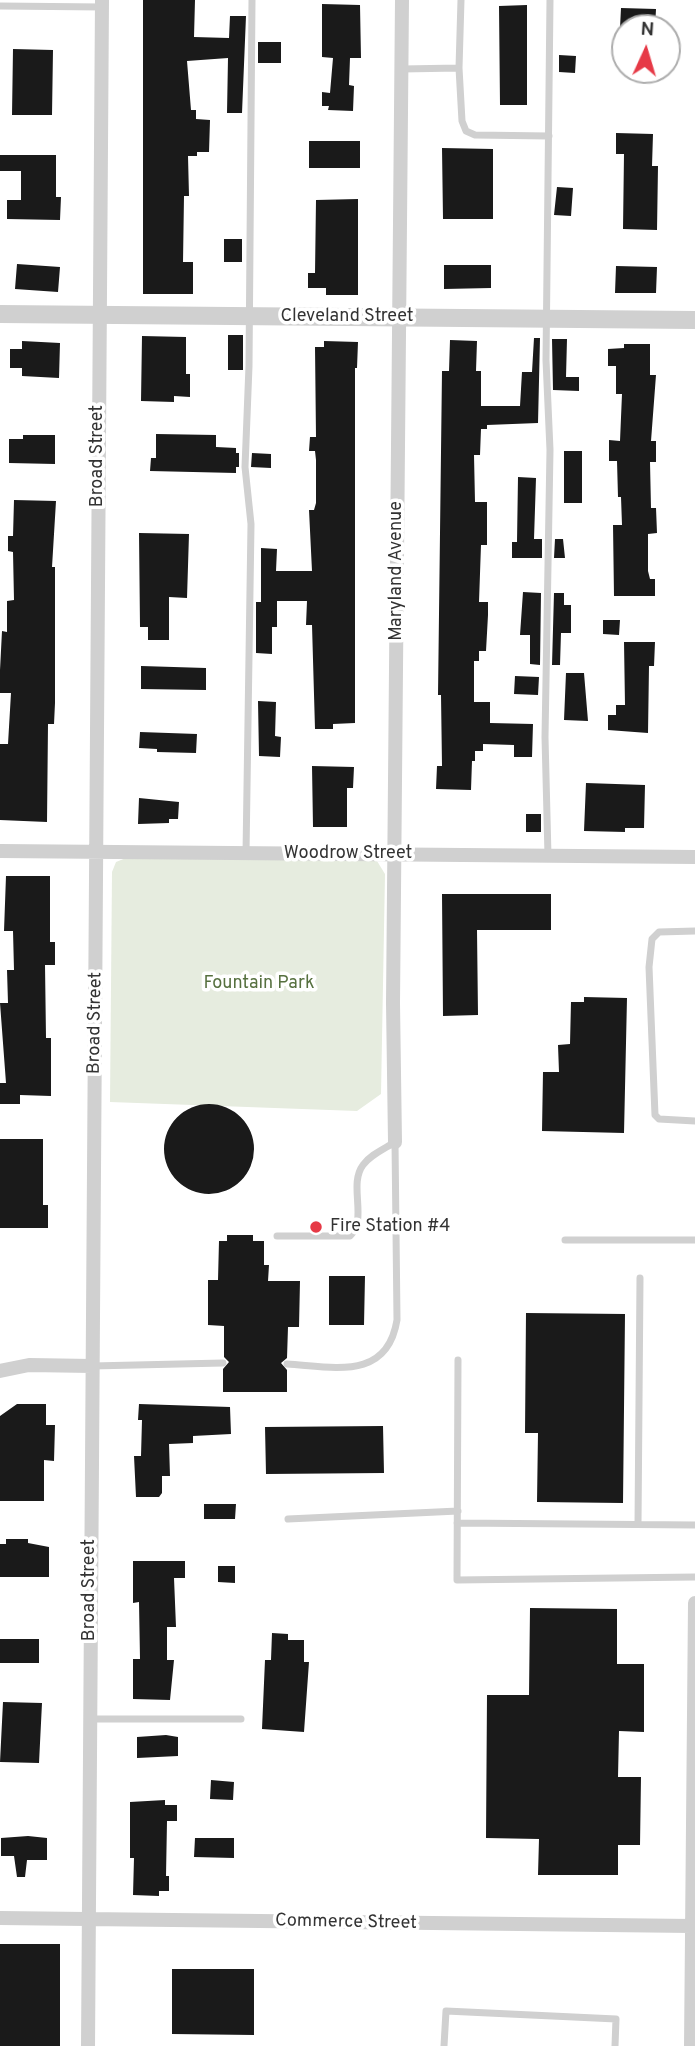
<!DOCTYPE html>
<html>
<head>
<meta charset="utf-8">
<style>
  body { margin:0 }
  #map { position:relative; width:695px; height:2046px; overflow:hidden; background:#fff; font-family:Overpass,sans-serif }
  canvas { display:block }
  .north { position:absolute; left:611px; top:14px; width:70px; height:70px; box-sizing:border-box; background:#fff; border:2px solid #adadad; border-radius:50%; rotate:4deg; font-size:19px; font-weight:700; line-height:28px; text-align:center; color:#333 }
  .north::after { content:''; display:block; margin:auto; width:24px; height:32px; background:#e63946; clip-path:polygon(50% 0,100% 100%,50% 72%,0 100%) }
</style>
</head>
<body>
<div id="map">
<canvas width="695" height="2046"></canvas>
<div class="north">N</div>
</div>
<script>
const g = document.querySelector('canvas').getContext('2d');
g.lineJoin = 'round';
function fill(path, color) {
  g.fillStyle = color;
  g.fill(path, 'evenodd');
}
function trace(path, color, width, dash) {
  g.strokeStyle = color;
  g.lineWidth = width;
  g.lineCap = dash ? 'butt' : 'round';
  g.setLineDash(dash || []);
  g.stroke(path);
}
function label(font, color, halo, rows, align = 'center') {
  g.font = font + ' Overpass,sans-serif';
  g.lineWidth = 7;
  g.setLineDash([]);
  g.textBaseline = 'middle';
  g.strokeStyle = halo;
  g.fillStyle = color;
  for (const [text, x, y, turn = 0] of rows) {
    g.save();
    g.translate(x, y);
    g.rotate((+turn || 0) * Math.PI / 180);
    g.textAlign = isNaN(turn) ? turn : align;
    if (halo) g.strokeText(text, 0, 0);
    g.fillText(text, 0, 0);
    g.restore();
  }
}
fill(new Path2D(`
  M126,858l251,3 8,13 -4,220 -24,17 -247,-9 2,-230 4,-10z`), '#e6ecdf');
fill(new Path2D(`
  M143,0h52l-1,37 35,1 1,-22h16l-4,97h-15l1,-55 -41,3 4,49h5v9l14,1 -1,32h-12v4h-9l1,40h-5l-1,66h10v32h-50z
  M322,4l38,1 1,53h-11l-1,27 5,1 -1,25 -25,-1 1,-4h-7v-14l8,1 3,-35 -11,-1z
  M527,5v100h-27l-1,-99z
  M621,8l35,1 -1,19h-35z
  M258,42h23v21h-23z
  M13,49l40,1 -1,65h-40z
  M559,55l17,1 -1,17 -16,-1z
  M616,133l37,1 -1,32h6l-1,64 -34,-1 1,-75h-8z
  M309,141h51v27h-51z
  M442,148l51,1v70h-50z
  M0,155h56v42h5l-1,23 -53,-1v-19h14v-29h-21z
  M557,187l16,1 -2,28 -17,-1z
  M358,199v96h-32v-7h-18v-15h7l1,-73z
  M224,239h18v23h-18z
  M17,264l43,3 -2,25 -43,-3z
  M444,265h47v23l-47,1z
  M616,266l41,1 -1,26h-41z
  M228,335h15v35h-15z
  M142,336l44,1v37h4v23l-16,-1v6l-33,-1z
  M534,338h6l-2,85 -51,2v4h-6l-1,26h-6l1,47h12v43h-6l-2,57h9v13l-2,36h-7v10h-5v41h16v21l43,1 -1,33h-18v-12l-31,-1v7h-8v10h-3l-1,29 -35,-1 1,-23h5l-1,-71h-3l4,-324h7l1,-31 27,1 -1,30h5v35h39l2,-34h10z
  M552,339h15l-1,38h13v14l-26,-1z
  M22,341l38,2 -1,35 -37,-2v-8h-12v-19h12z
  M324,341l34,1 -1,26h-2v355l-22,1v5h-18l-3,-104h-6l1,-24h-30v26h-5v27l-16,-1v-51h5v-54l16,1 -1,22h36l-3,-61h5l2,-7v-43l-1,-9h-6l1,-14h6l-1,-90h9z
  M624,344h26v31h6l-5,66h5v21h-6l1,46h5l1,25 -9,1v37l2,8h5v17h-41l-1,-71h9l-1,-28h-3l-1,-36h-8v-21l11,1 2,-47h-6v-28h-8v-17l16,-1z
  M156,434l60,1v12l20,1v5h3v14h-3v6l-86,-2 1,-13h5z
  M23,435h32v29l-46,-1v-24h14z
  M564,451h18v52h-18z
  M252,453l19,1v14l-20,-1z
  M518,477l18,1 -2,61h8v19h-30v-16h5z
  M14,500l42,1 -4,66h3v136l-1,21h-6l-1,98 -47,-2v-76h8l3,-51h-11v-23l2,-39 5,1v-31l7,-1 -1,-48 -5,-1v-15h5z
  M139,533l50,1 -2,64 -18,-1v43h-21v-13h-8z
  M555,539h8l2,19h-11z
  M523,592l18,1 -1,72 -10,-1v-29h-10z
  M554,593h10v12h7v28h-10l-1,32h-8z
  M603,620h17l-1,15 -16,-1z
  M624,642h31l-1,24h-5l-1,67 -40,-3v-15h8v-10h9z
  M141,666l65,2v22l-65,-1z
  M566,673h18l4,48 -24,-1z
  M515,676l24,1 -1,18 -24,-1z
  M258,701l18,1 -1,34 6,1 -1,20 -21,-1z
  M140,732l57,2 -1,19 -39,-1v-3l-18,-1z
  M312,766l42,1 -1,21h-6v39h-34z
  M586,783l59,2 -1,43h-19v4l-41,-1z
  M139,798l40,4 -1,17h-9v4l-31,1z
  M526,814h15v18h-15z
  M6,876h44v66h5v23h-10l1,73h5v58l-31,-1v9h-20v-21h6l-6,-80h8l-1,-33h7l-1,-39h-9z
  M442,894h109v36h-74l1,85 -35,1z
  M584,997l43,1 -3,135 -82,-2 1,-59h16l-1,-27 12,-1 1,-42h13z
  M164 1149a45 45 0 1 1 90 0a45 45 0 1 1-90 0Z
  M0,1139h43v66h5v23h-48z
  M227,1235h26v6h11v24h5l-1,16h32l-1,46h-11l-1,31 -6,5 6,7v22h-64v-23l6,-7 -5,-5v-31l-16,-1v-45h10l1,-39h8z
  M329,1276h36l-1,49h-35z
  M526,1313l99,1 -2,189 -86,-1 1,-69h-13z
  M17,1404h29v21h9l-1,36 -10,-1v41h-44v-85z
  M139,1404l91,3 1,27 -38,2v7l-24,1 1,32h-8v17l-3,4h-23l-2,-41h7l1,-36h-4z
  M383,1426l1,47 -118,1 -1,-47z
  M204,1504h32l-1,15h-31z
  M6,1539h22v4l21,4v30h-49v-33h6z
  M133,1561h52v17h-11l2,49h-9v33h7l-4,40 -37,-1v-40h7l-1,-57 -6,1z
  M218,1566h17v17l-17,-1z
  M530,1608l87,1v55h27v68l-25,-1 -1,46h23l-1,68h-22v30h-80l1,-36 -53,-1 1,-143h42z
  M272,1633l16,1v6h16v22h5l-5,70 -42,-3 3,-69h6z
  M0,1639h39v24h-39z
  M3,1702l39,1 -3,60 -39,-1z
  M166,1735l12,2v19l-41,2v-21z
  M211,1780l23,2 -1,18 -23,-1z
  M165,1800v5h12v16h-10l-1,55h3v15h-10v5l-26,-1 1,-37h-4v-56z
  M28,1836l19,2v22h-20l-2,17h-8l-3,-21h-13v-18z
  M195,1838h39v20l-40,-1z
  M0,1944h60v102h-60z
  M172,1969h82v66l-82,-1z`), '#1a1a1a');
trace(new Path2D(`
  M0,6l102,1
  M459,68l3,53 4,10 9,4 74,1
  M402,69l57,-1 2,-68
  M246,853l5,-329 -6,-57 4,-101 3,-366
  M548,856l-3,-119 5,-287 -4,-90 4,-360
  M695,931l-36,1 -7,7 -3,28 6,148 4,4 36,2
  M277,1236h73c18,-17 -2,-51 13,-71 7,-10 21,-16 32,-23
  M565,1240h130
  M458,1360l-1,220 238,-3
  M287,1364c47,3 100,17 110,-44l-2,-178
  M92,1366l131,-3
  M288,1519l170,-8
  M457,1523l238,2
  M638,1524l2,-246
  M90,1719h151
  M444,2046l2,-35 170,8 -1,27`), '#d0d0d0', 7);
trace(new Path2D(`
  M0,851l695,6
  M395,1142l-2,-139 9,-1003
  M0,1371l29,-6 63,1
  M0,1918l692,8
  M88,2046l14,-2046
  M691,2046l4,-443`), '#d0d0d0', 14);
trace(new Path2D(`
  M0,314l695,6`), '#d0d0d0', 18);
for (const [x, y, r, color] of [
  [316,1227,7,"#e63946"]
]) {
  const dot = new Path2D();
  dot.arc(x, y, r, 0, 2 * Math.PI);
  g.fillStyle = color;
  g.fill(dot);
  trace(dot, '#fff', 2.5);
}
label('18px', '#333', '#fff', [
  ["Cleveland Street",347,317],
  ["Broad Street",98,456,-90],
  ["Maryland Avenue",397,571,-90],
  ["Woodrow Street",348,854],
  ["Broad Street",96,1023,-89],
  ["Broad Street",90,1590,-90],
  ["Commerce Street",346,1923,1]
]);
label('18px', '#56703f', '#fff', [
  ["Fountain Park",259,984]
]);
label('18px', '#333', '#fff', [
  ["Fire Station #4",330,1227]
], 'left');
</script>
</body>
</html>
